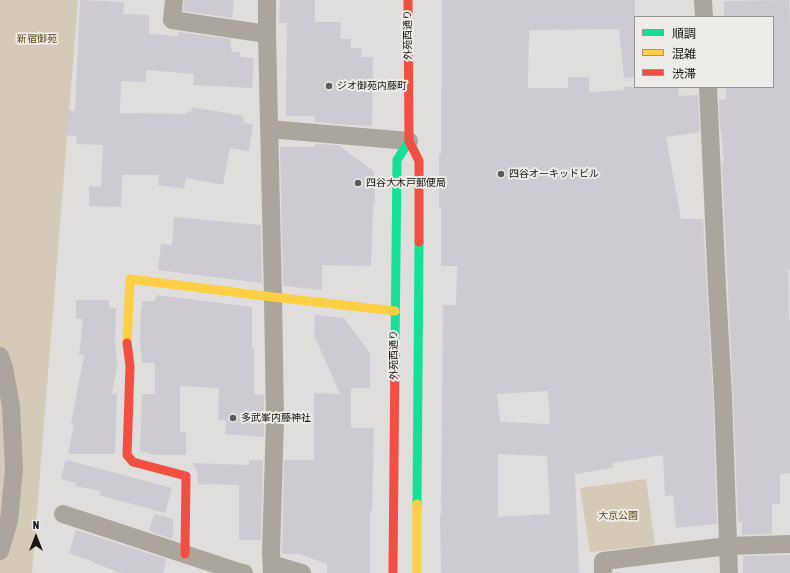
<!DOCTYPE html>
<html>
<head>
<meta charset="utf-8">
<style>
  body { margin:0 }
  #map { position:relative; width:790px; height:573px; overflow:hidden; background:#e0dedc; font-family:"Asap Condensed","Noto Sans JP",sans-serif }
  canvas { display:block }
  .legend { position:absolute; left:634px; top:16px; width:140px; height:72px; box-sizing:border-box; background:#eeece8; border:1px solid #979693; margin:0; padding:5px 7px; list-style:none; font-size:12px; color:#151413 }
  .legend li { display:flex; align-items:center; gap:8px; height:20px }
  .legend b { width:20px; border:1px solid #979693 }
  .north { position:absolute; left:16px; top:517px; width:40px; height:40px; -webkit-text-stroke:3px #eeece8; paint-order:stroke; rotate:0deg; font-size:11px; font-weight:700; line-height:16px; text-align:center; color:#151413 }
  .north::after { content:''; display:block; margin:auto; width:14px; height:18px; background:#151413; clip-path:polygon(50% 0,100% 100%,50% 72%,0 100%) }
</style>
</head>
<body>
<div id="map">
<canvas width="790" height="573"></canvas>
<ul class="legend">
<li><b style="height:5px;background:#16e098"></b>順調</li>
<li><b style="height:5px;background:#ffcf43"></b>混雑</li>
<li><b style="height:5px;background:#f24e42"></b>渋滞</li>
</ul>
<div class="north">N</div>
</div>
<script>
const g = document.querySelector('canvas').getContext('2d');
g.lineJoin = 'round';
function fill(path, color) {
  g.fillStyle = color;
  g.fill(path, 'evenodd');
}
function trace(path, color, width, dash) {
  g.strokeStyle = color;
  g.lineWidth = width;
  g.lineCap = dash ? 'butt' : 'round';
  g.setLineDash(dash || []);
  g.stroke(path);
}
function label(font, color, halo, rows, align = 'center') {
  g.font = font + ' "Asap Condensed","Noto Sans JP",sans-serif';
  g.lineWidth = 4;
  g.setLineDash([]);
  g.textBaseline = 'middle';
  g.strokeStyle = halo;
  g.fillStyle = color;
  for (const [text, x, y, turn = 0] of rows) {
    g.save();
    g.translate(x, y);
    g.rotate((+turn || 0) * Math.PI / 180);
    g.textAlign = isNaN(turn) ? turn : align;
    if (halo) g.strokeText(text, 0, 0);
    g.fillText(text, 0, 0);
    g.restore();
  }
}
fill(new Path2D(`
  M0,0h78l-46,573h-32z
  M646,479l9,66 -65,7 -10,-64z`), '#d4cab6');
fill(new Path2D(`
  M80,0l44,2 -1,12 26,1v19l29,2v-4l53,7 -1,9h2l-1,4h9v5l14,1 -2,30 -59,-3 1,-11 -48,-4v12l-25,-1 -1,32 66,1 1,-3 4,1 1,-5 52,9 -1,7 10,1 -4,27 -19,-3 -7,37 -37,-7 -2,11 -26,-4 1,-10h-37l-1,32 -32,-1v-20l12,1 2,-42 -27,-1 1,-8 -12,-1 2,-25 8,1z
  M184,0h50l-2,18 -49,-7z
  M280,0h35v22h26l-1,17h11v9h11l-1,9h12l-1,69 -21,-1 -36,-3v-6h-29l1,-93h-8z
  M442,0h193v77l-11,1 -5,-49 -90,1 -1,58h40v-11h21v15l36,-2 -1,-3h54l1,9 19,-1 2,37 -34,5 15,82h22l10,176 4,129 -41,4 -3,-33 -8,1 -2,-41 -51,8 1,5 -38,6 4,99h-138l-1,-58h1l2,-210h13l1,-39h-16v-58h-2v-54h2v-66h1zM548,391l2,33 -50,-2 -3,-28zM498,454l49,2 3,58 -52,3z
  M789,0l1,25v244h-2l1,51h1v153l-10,1v30h-8v30l-30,1v-14l-4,1 -5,-127 -11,-225v-8h2l-3,-32h-1l-1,-30 7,-1v-12h47v-70h-49v-16z
  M315,144l23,1 36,26 1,33h-2l-2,62 -49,-1v25l-39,-4 -3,-139h35z
  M174,217l87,8 1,58 -104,-13 3,-26 11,1z
  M156,295l96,12v42h2v45l10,1v42l-39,-3 1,-13 -8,-1 1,-32 -39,-2v46h6v23h-31l-15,-4 2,-57h13v-31h-13l-2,-22 1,-33h1v-7h13z
  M76,300h33v8h7l-1,33 2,24 -5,29h5l-2,60h-47l6,-29 -3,-1 13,-69h-5l4,-36h-7z
  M315,315l29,3 26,35v35h-19v40h23l-2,83h-2v62h-43v-9l-28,-10h-17l2,-94h30v-67l26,1 -26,-59z
  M67,460l105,28 -7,25 -66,-18 1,-4 -25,-5 1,-3 -15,-4 4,-18 1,1z
  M249,460h14l-2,80h-22v-55l-41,-1 -1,-13 -4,-5v-3l56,2z
  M154,514l19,5v15l-1,5 -23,-8z
  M76,530l90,29 -3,14h-42l-27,-10v-1l-25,-9z
  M790,555v18h-47v-17z`), '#cecad1');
trace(new Path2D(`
  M174,0l-2,20 95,14
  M267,0v34l6,263 2,122 -4,134 1,20
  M703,0l1,17
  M708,87l9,201 6,107 6,178
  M269,129l140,12
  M0,356l4,12 7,38 3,63 -5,52 -9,30
  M63,514l176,58 5,1
  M272,564l30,9
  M603,573v-12l125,-15 62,-2`), '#aba69d', 18);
trace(new Path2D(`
  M395,349l2,-189 12,-19
  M417,504l2,-262`), '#16e098', 9);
trace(new Path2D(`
  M127,343l3,-64 143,18 122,14
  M417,573v-69`), '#ffcf43', 9);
trace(new Path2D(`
  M408,0l1,141 10,20v81
  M127,343l3,23 -3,89 6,7 53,14 -1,78
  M393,573l2,-224`), '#f24e42', 9);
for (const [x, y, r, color] of [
  [329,86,4,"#5c5b59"],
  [501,174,4,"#5c5b59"],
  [358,183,4,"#5c5b59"],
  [233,418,4,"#5c5b59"]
]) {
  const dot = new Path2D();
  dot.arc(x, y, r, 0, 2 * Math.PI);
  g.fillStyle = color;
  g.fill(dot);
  trace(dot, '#eeece8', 1.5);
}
label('10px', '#151413', '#eeece8', [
  ["外苑西通り",408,35,-90],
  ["外苑西通り",394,355,-90]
]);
label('10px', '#5e4715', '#eeece8', [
  ["新宿御苑",37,39],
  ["大京公園",618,516]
]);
label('10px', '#151413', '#eeece8', [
  ["ジオ御苑内藤町",337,86],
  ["四谷オーキッドビル",509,174],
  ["四谷大木戸郵便局",366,183],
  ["多武峯内藤神社",241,418]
], 'left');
</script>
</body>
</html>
